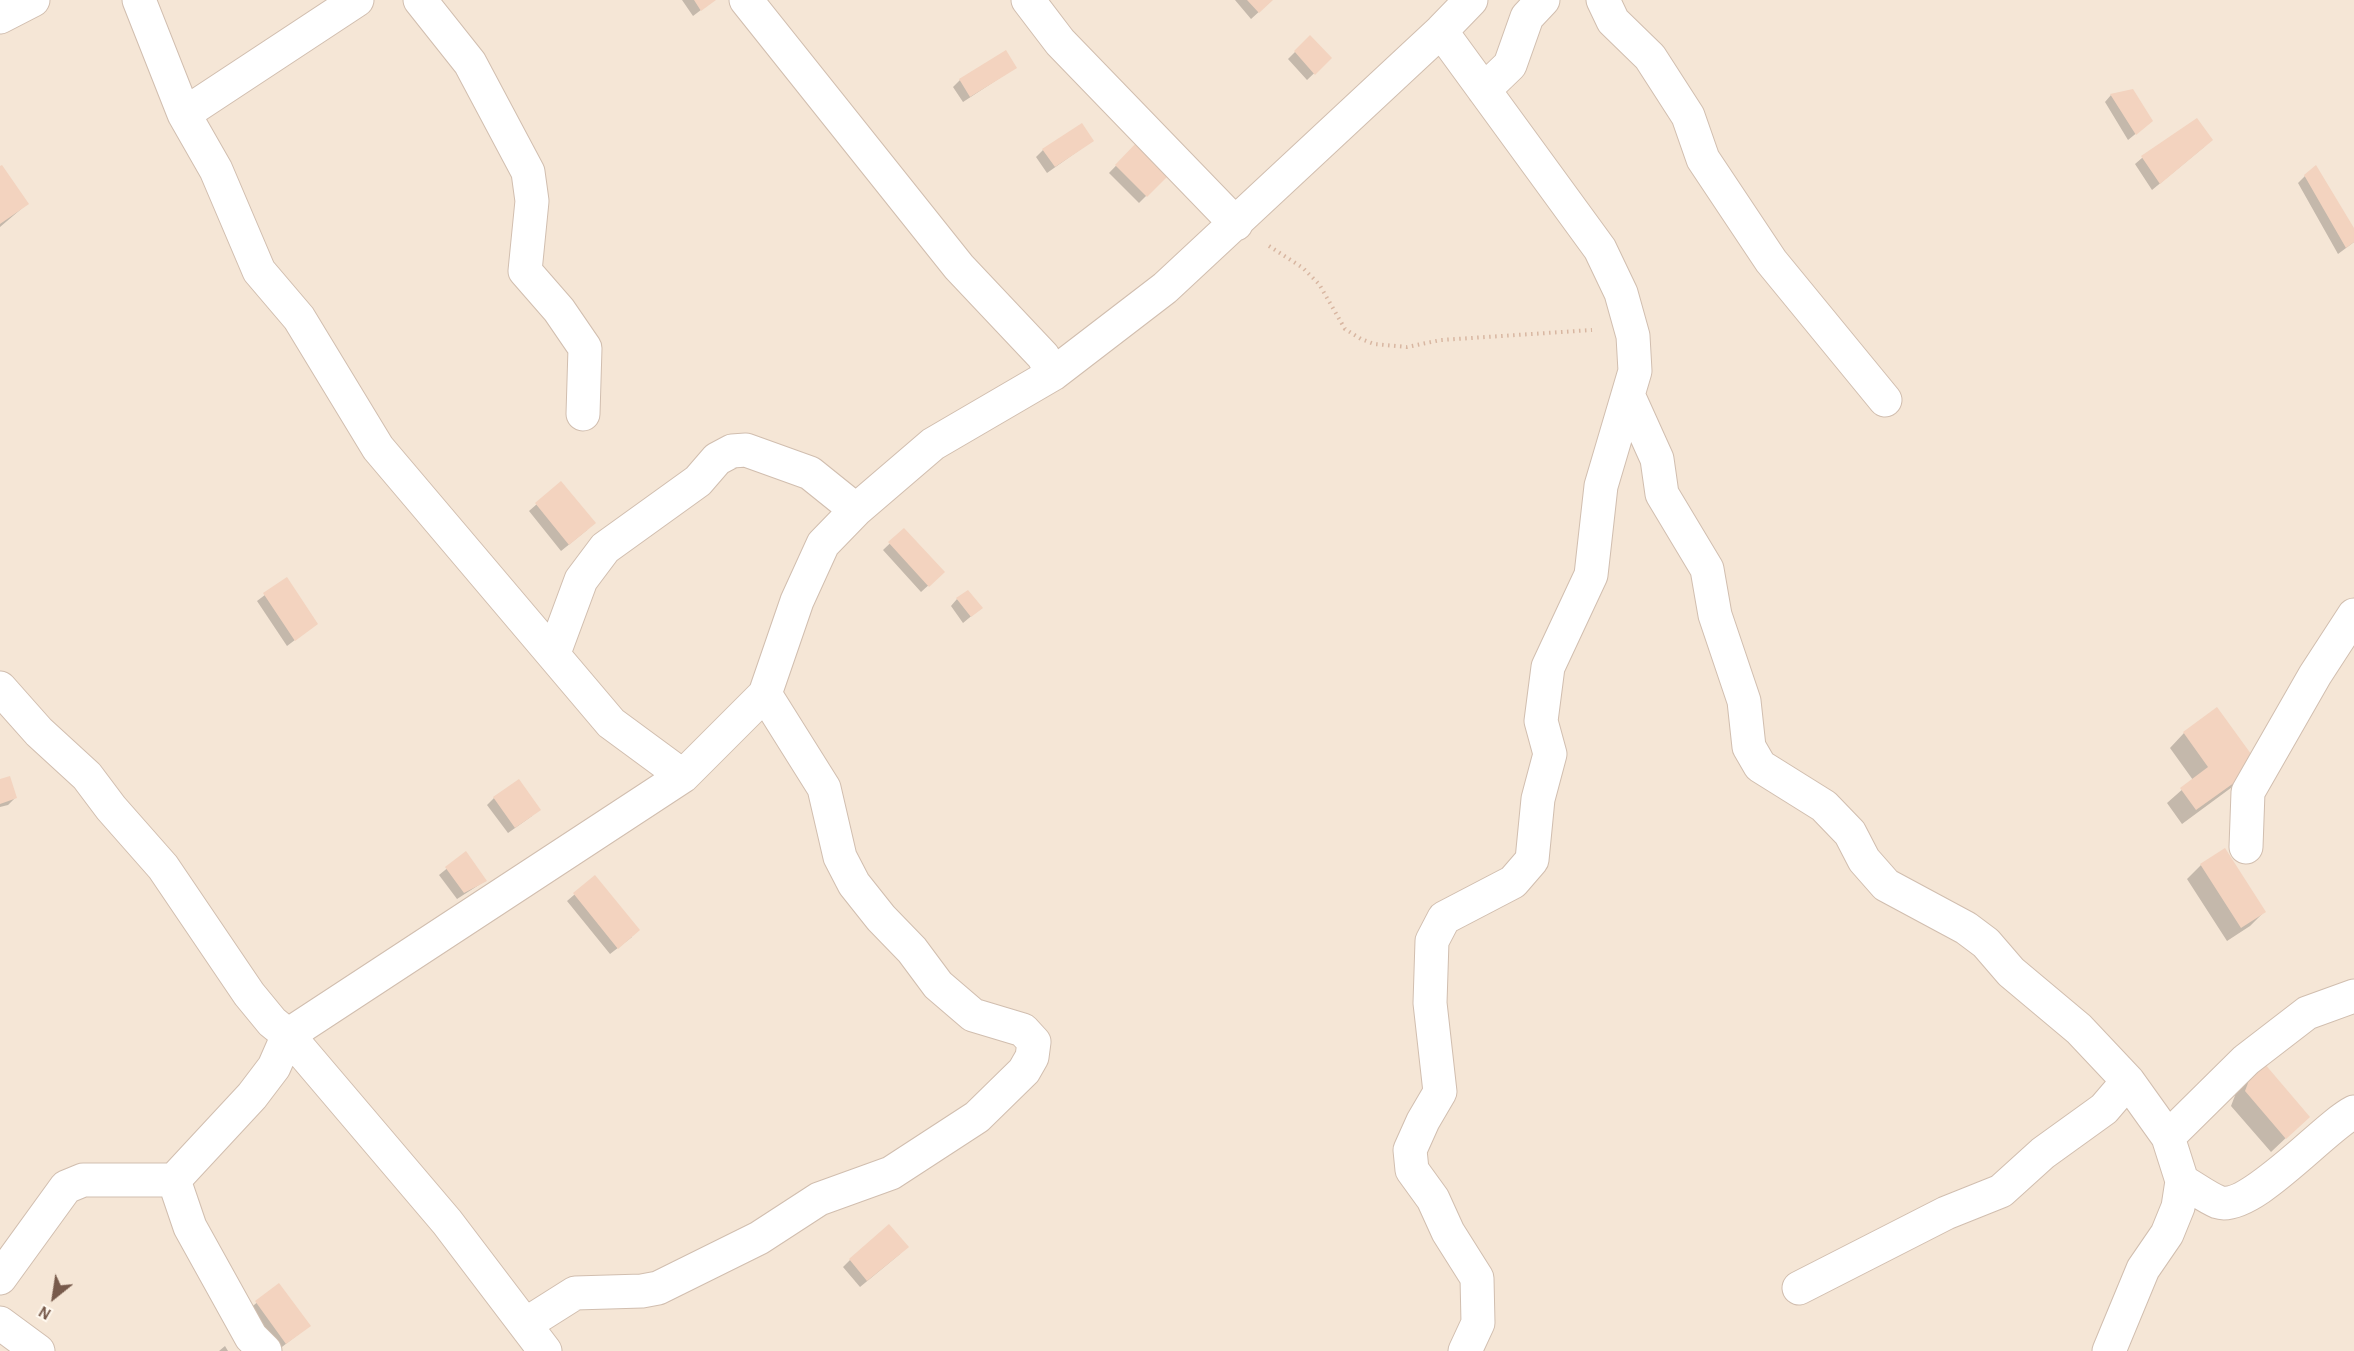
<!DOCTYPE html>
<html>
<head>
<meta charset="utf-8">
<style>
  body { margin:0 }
  #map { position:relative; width:2354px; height:1351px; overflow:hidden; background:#fdf4e8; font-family:"Alegreya Sans",sans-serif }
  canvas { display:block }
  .north { position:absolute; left:24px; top:1267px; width:60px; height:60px; -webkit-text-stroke:4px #fff8ee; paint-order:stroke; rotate:210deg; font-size:16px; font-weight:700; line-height:24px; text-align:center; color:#775a4b }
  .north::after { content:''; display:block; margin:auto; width:21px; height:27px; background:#775a4b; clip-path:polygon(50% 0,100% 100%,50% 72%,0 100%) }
</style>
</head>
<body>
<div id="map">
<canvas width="2354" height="1351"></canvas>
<div class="north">N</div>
</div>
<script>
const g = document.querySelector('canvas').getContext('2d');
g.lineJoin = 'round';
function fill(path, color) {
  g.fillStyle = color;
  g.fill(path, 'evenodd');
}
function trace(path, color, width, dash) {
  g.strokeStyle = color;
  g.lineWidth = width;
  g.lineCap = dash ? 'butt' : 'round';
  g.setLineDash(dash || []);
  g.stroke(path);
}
fill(new Path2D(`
  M0,0h2354v1351h-2354z`), '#f5e6d6');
fill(new Path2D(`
  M682,0h32l-21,16z
  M1235,0h37l-21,19z
  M1310,37l20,21 -23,22 -19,-21z
  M1015,68l-52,34 -10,-15 7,-7z
  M2111,95l33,32 -16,13 -23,-38z
  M1092,141l-45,32 -11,-16 7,-7z
  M1139,142l30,31 -30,30 -30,-30z
  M2204,147l-52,43 -17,-26 7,-6z
  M0,168l27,36 -27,23z
  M2305,176l49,55v11l-16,12 -40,-71z
  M561,483l26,47 -26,21 -32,-40z
  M904,530l39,42 -22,20 -38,-42z
  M286,579l30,45 -29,22 -30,-45z
  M957,599l24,9 -18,15 -12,-17z
  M2217,709l26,70 -61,45 -15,-21 26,-23 -23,-32 14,-15z
  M0,781l15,17 -7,7 -8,2z
  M494,798l38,18 -24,17 -21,-28z
  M466,853l19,28 -28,18 -18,-24z
  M2201,865l63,47 -14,14 -23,15 -40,-62z
  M595,877l37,60 -22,17 -43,-53z
  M2244,1072l64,45 -37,35 -40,-46z
  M900,1254l-40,33 -17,-20 7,-7z
  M279,1285l30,41 -31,24 -29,-41z
  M225,1346l3,5h-9z`), '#0003');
fill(new Path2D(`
  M694,0h22l-15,11z
  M1247,0h26l-14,13z
  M1310,35l22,23 -17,17 -21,-24z
  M1006,50l11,18 -47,29 -11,-18z
  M2133,89l20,32 -17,14 -26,-41z
  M2197,118l16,22 -53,44 -19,-28z
  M1082,123l12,18 -39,26 -13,-18z
  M1139,140l32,33 -24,24 -32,-32z
  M2,165l27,39 -29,20v-58z
  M2316,165l38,63v14l-8,6 -42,-73z
  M561,481l35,42 -27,22 -34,-42z
  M904,528l41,44 -16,15 -41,-45z
  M287,577l31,47 -23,17 -32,-48z
  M968,590l15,18 -12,9 -15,-19z
  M2217,707l42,58 -63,45 -16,-22 28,-21 -25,-35z
  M10,776l7,22 -17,6v-25z
  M519,779l22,31 -26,18 -22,-31z
  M2225,848l41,64 -25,16 -41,-64z
  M466,851l21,30 -23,12 -19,-26z
  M595,875l45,55 -22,19 -45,-56z
  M2258,1056l52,61 -24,22 -41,-48z
  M889,1224l20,23 -42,34 -18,-22z
  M279,1283l32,43 -25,18 -31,-43z`), '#f3d3bf');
const minor = new Path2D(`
  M139,0l45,114 32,56 43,101 40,47 79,130 233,275 72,53
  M420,0l50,63 58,109 4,29 -7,70 34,39 26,38 -2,66
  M746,0l213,267 84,89 10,18
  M1028,0l32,42 176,182
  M1603,0l10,21 37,36 38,59 15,43 68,102 114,139
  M0,17l33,-17
  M1441,31l159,218 21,44 12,43 2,35 -34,115 -10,89 -43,92 -7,54 9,33 -12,45 -6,61 -19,22 -69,36 -12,23 -2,62 10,89 -17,29 -13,29 2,20 21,29 15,33 29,46 1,45 -13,28
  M1484,90l26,-25 17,-48 16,-17
  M184,114l173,-114
  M1629,397l28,62 5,35 45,75 8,46 29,86 5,46 11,19 64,40 26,27 14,27 22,25 80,43 20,15 25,29 68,57 49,52 40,56 14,44 -4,26 -11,27 -24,35 -34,82
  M554,653l27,-73 24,-32 93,-67 19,-22 15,-8 14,-1 64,23 46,37
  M0,688l39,44 48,44 24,32 52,59 86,127 23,28 16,13 159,187 98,129
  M2246,847l2,-55 67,-117 39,-60
  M2168,1137l78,-77 61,-47 47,-17
  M174,1180l16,47 61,110 14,14
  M2182,1181c11,6 24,16 36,21 32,11 106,-75 136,-90
  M0,1278l66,-91 17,-7h91l78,-84 22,-29 14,-32 395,-259 82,-82 32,-93 26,-57 33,-34 77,-66 120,-70 112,-86 276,-257 30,-31
  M1799,1288l147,-75 55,-22 42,-38 61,-44 24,-28
  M0,1323l38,28
  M529,1330l8,-13 38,-24 67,-2 16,-3 101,-50 60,-39 72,-26 86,-56 47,-46 8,-14 2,-15 -11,-12 -50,-15 -35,-30 -26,-35 -31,-32 -27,-34 -14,-27 -16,-69 -59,-94`);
trace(minor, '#d1beaf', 35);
trace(new Path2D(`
  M1269,246l34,22 16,16 26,45 16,10 13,5 33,3 34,-7 151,-10`), '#d8b6a1', 4, [1.5, 4.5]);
trace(minor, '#fff', 33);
</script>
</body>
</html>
